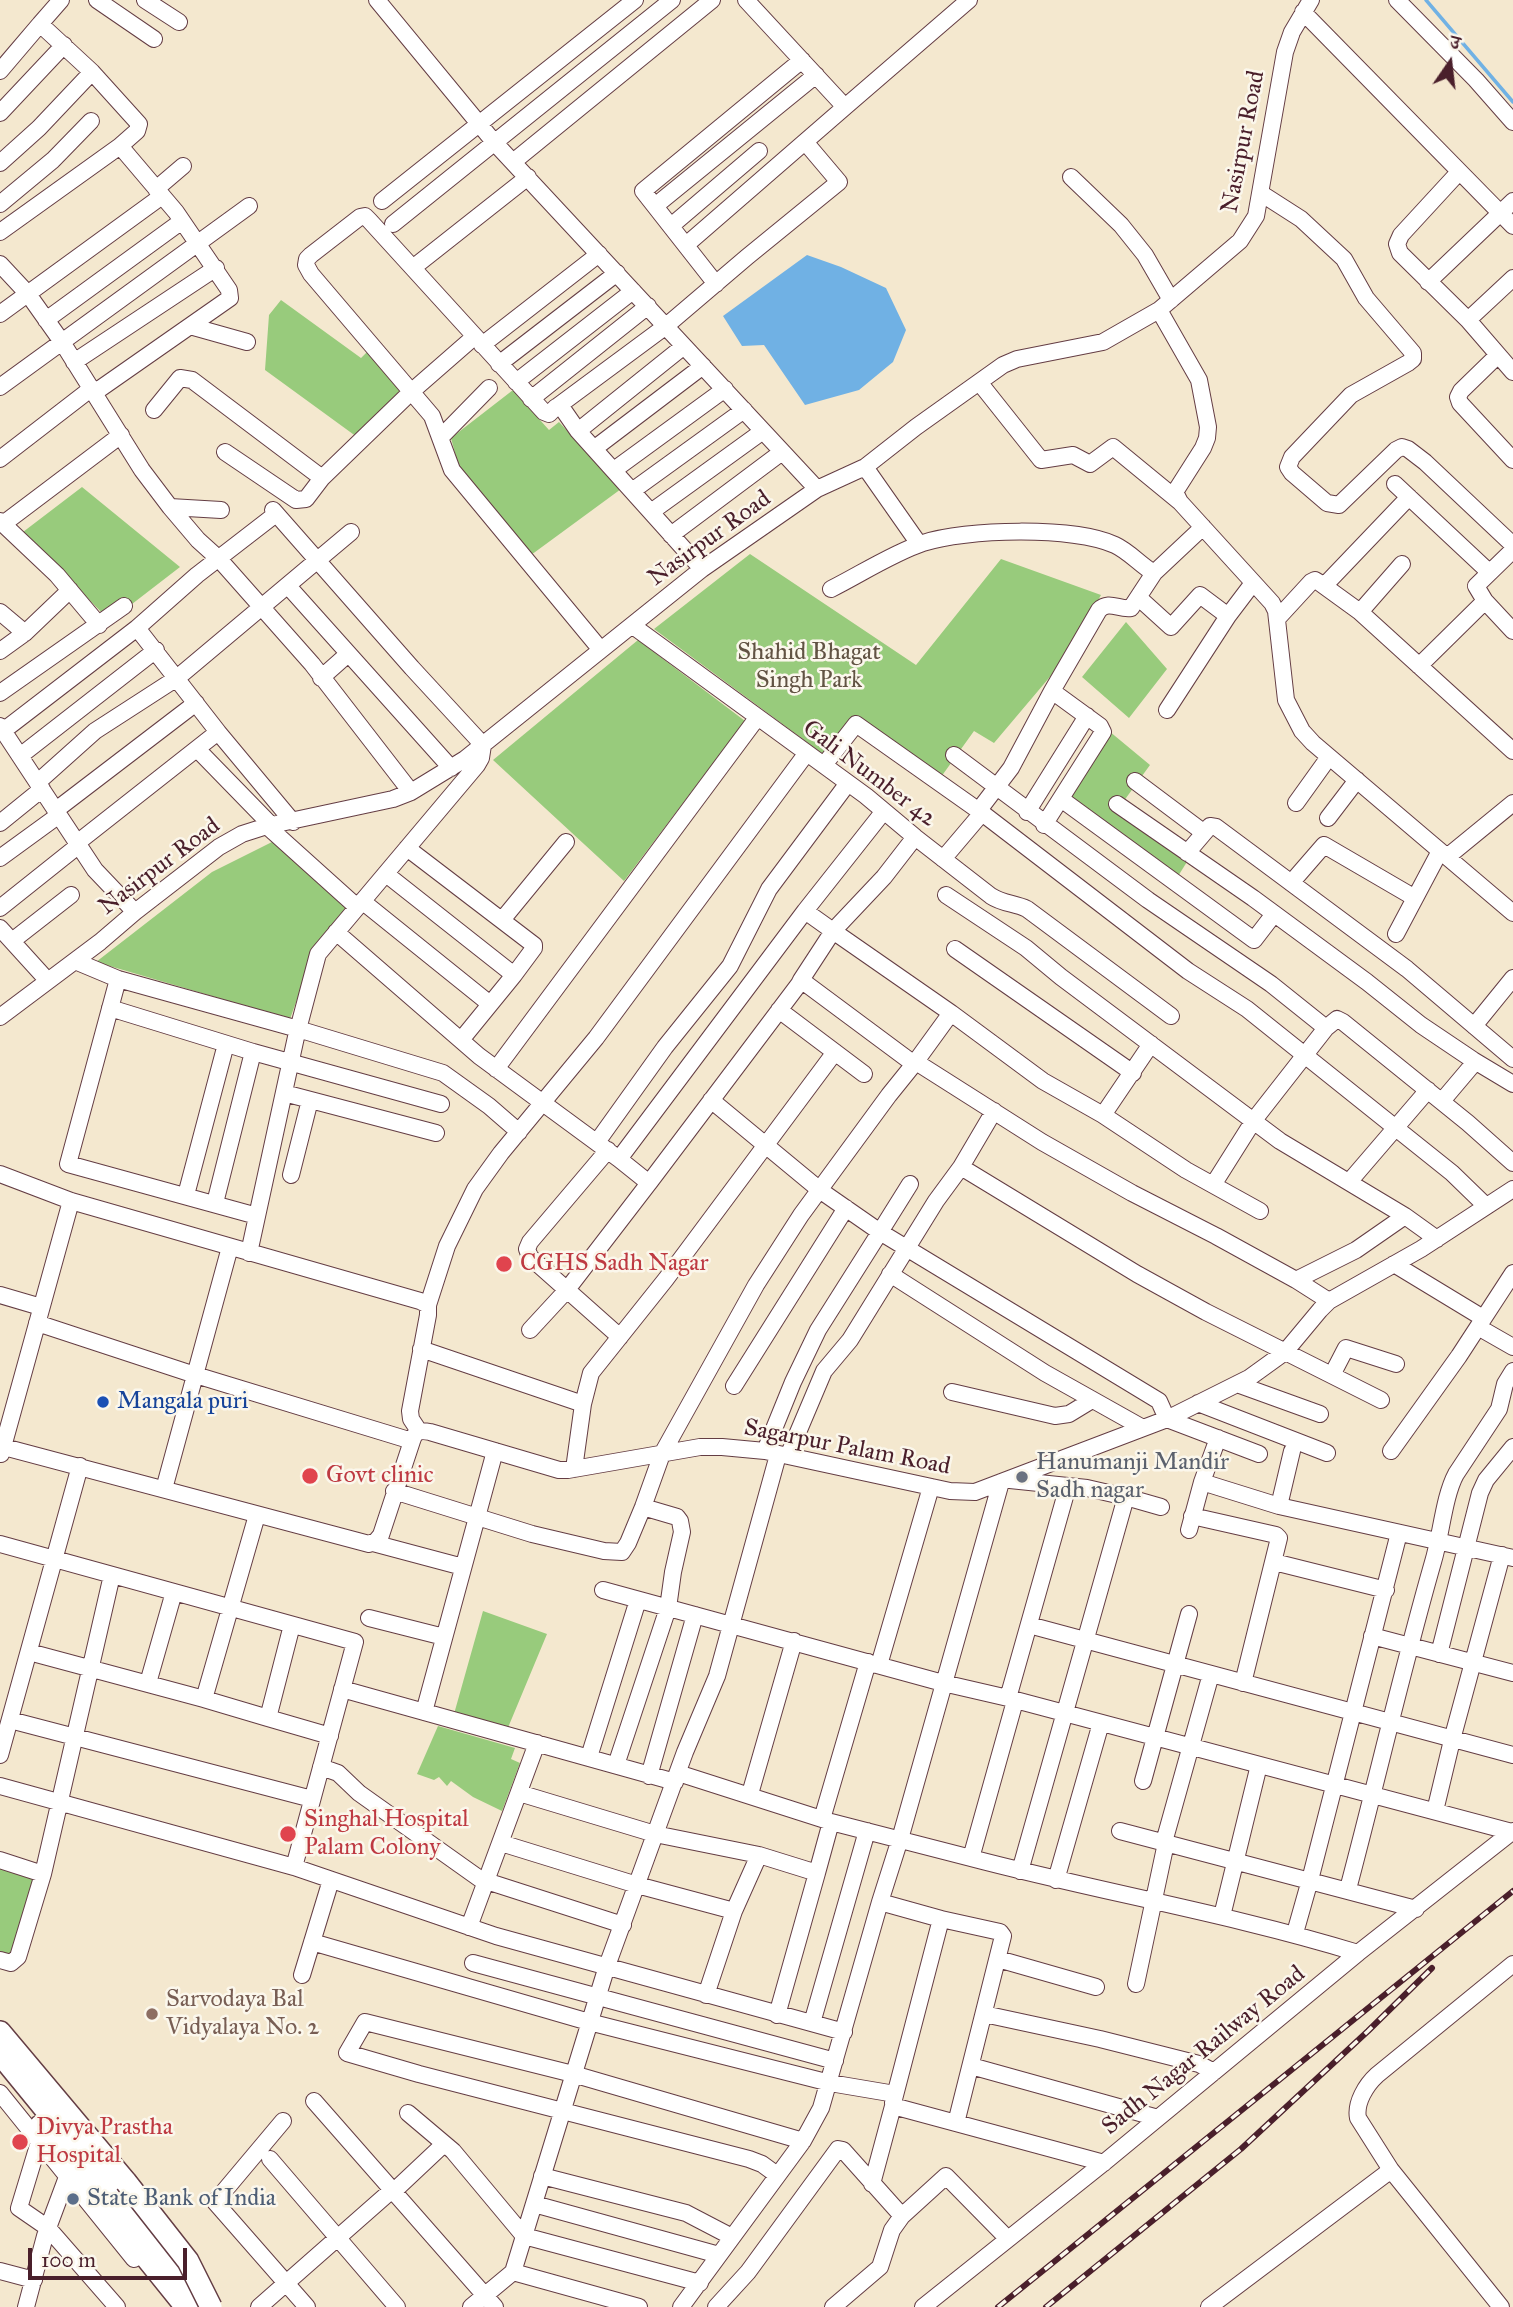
<!DOCTYPE html>
<html>
<head>
<meta charset="utf-8">
<style>
  body { margin:0 }
  #map { position:relative; width:1513px; height:2307px; overflow:hidden; background:#f4e8cf; font-family:"IM FELL Great Primer","Noto Serif Devanagari",serif }
  canvas { display:block }
  .north { position:absolute; left:1415px; top:28px; width:70px; height:70px; -webkit-text-stroke:5px #fbf7ec; paint-order:stroke; rotate:14deg; font-size:19px; font-weight:700; line-height:28px; text-align:center; color:#4a1f2b }
  .north::after { content:''; display:block; margin:auto; width:24px; height:32px; background:#4a1f2b; clip-path:polygon(50% 0,100% 100%,50% 72%,0 100%) }
  .scale { position:absolute; left:28px; top:2248px; width:159px; height:32px; box-sizing:border-box; border:4px solid #4a1f2b; border-top:0; padding-left:9px; font-size:21px; line-height:24px; white-space:nowrap; color:#4a1f2b; -webkit-text-stroke:5px #fbf7ec; paint-order:stroke }
</style>
</head>
<body>
<div id="map">
<canvas width="1513" height="2307"></canvas>
<div class="north">उ</div>
<div class="scale">100 m</div>
</div>
<script>
const g = document.querySelector('canvas').getContext('2d');
g.lineJoin = 'round';
function fill(path, color) {
  g.fillStyle = color;
  g.fill(path, 'evenodd');
}
function trace(path, color, width, dash) {
  g.strokeStyle = color;
  g.lineWidth = width;
  g.lineCap = dash ? 'butt' : 'round';
  g.setLineDash(dash || []);
  g.stroke(path);
}
function label(font, color, halo, rows, align = 'center') {
  g.font = font + ' "IM FELL Great Primer",serif';
  g.lineWidth = 5;
  g.setLineDash([]);
  g.textBaseline = 'middle';
  g.strokeStyle = halo;
  g.fillStyle = color;
  for (const [text, x, y, turn = 0] of rows) {
    g.save();
    g.translate(x, y);
    g.rotate((+turn || 0) * Math.PI / 180);
    g.textAlign = isNaN(turn) ? turn : align;
    if (halo) g.strokeText(text, 0, 0);
    g.fillText(text, 0, 0);
    g.restore();
  }
}
fill(new Path2D(`
  M281,300l80,58 7,-7 34,38 -45,48 -92,-67 4,-55z
  M513,390l36,40 10,-8 62,67 -90,66 -72,-87 -8,-30z
  M82,487l98,80 -70,54 -87,-89z
  M750,554l166,111 85,-106 100,36 -36,64 -71,84 -20,-12 -33,46 -83,-60 -31,40 -173,-128z
  M1126,622l41,47 -38,49 -47,-41z
  M638,640l107,81 -121,160 -131,-121z
  M1109,731l41,34 -32,44 72,48 -15,24 -110,-86z
  M272,842l79,64 -37,46 -24,67 -194,-57 116,-90z
  M483,1611l64,23 -40,96 -53,-16z
  M438,1726l77,22 -4,11 9,4 -18,48 -29,-14 -22,-16 -4,5 -8,-9 -5,3 -17,-6z
  M0,1863l38,13 -23,81 -15,-4z`), '#98cb7c');
fill(new Path2D(`
  M807,255l34,12 45,21 20,42 -13,32 -34,28 -54,15 -41,-60 -22,1 -19,-30z`), '#70b1e4');
trace(new Path2D(`
  M1426,0l87,102`), '#70b1e4', 3.5);
const minor = new Path2D(`
  M97,0l57,39
  M145,0l34,22
  M377,0l117,142 323,347
  M1397,0l79,80 37,42
  M1303,12l210,214
  M40,24l21,-24
  M0,71l40,-47 52,48 47,52 -2,7 -17,15
  M845,107l124,-107
  M0,113l64,-68
  M513,162l199,-162
  M0,163l39,-35 53,-56
  M1459,172l-58,63 -4,9 3,9 68,67 45,52
  M1071,177l50,48 24,30 26,45
  M156,189l27,-23
  M1262,194l39,25 43,40 22,39 47,55v6l-5,4 -57,32 -59,62 -4,10 4,6 35,30 12,2 57,-55 6,-3 6,2 17,13 88,83
  M382,201l253,-201
  M0,204l53,-44 38,-39
  M655,206l161,-131
  M393,224l279,-224
  M671,226l88,-75
  M0,232l120,-86 56,66 53,78 1,8 -136,95
  M686,245l159,-138 -99,-107
  M419,263l109,-86
  M0,264l28,30 34,48 80,128 28,37 28,33 21,19 93,105 99,128
  M1428,282l85,-81
  M716,284l-73,-93 159,-131
  M1159,310l40,70 9,47 -1,11 -4,10 -28,44 5,10 92,101 4,8 10,89 16,31 11,12 200,170
  M0,314l162,-118
  M46,320l136,-99
  M1468,320l45,-42
  M190,326l57,16
  M482,345l117,-91
  M1498,355l-37,36 -3,6 2,6 53,57
  M74,362l142,-94
  M499,364l118,-91
  M516,382l117,-91
  M979,382l62,78 32,-5 17,9 23,-17 67,55
  M0,387l249,-181
  M531,399l117,-93
  M558,406l108,-80 81,-69 92,-75 -33,-39
  M154,410l26,-32 12,2 130,98 89,-86 63,-55
  M578,431l106,-85
  M441,437l48,-49
  M595,448l108,-82
  M225,452l71,48 10,-1 16,-21
  M0,459l92,-71
  M865,467l54,77
  M614,470l111,-81
  M1395,484l94,88
  M632,491l112,-81
  M170,507l51,3
  M651,512l112,-81
  M0,521l57,54 42,50
  M3,524l118,-89
  M671,535l111,-83
  M1513,550l-37,36 9,15 28,30
  M288,586l163,182
  M1324,586l85,-89
  M831,589c28,-14 62,-36 92,-46 42,-14 151,-17 192,2 15,7 25,20 39,28l49,-46
  M1139,598l32,29 29,-32 28,21
  M0,612l25,21
  M1360,612l42,-48
  M1277,619l34,-37 4,-2 5,3 40,29 153,139
  M633,626l233,170 49,41 76,59c12,8 24,7 36,13l144,107
  M601,650l-149,-180 -20,-54 -121,-142 -5,-9 1,-6 4,-4 49,-38 5,-1 4,4 175,192 5,2 7,-7 6,1 16,23 124,138
  M0,651l25,-18 45,-43
  M1419,666l66,-65
  M321,678l27,-24
  M1052,691l47,-81c10,-10 20,0 32,-2l23,-35
  M0,693l124,-87
  M1167,710l61,-94 25,-33
  M0,726l95,144 40,42
  M3,731l134,-103
  M218,732l-81,-104 60,-53 79,-61
  M197,749l75,77
  M954,755l194,145 123,84 55,44
  M20,756l136,-106
  M824,765l32,-41 126,89 206,158 59,38 205,164 34,33
  M1135,781l68,51
  M38,782l57,-51 82,-53 174,-146
  M1061,799l193,141 20,-26
  M1296,803l33,-46
  M1117,804l136,94 114,84 54,43 52,35 40,24
  M56,810l140,-107
  M979,810l32,-42 41,-77 48,35 3,6 -59,93
  M1027,812l60,-96
  M1328,818l29,-38
  M0,823l42,-34
  M267,826l90,81
  M77,843l141,-111 75,90
  M407,848l127,97v3l-20,27
  M1187,853l23,-27 6,1 191,142 106,90
  M1447,857l66,-54
  M0,858l59,-43
  M943,859l39,-46
  M386,874l128,101 -53,65
  M1291,883l33,-38 91,53
  M946,895l80,53 35,29 219,164 125,75 32,23
  M362,901l128,103
  M0,908l79,-63
  M805,911l79,-100
  M502,920l64,-78
  M0,928l48,53
  M336,932l143,124 140,103 30,24 150,-199 2,-4 32,-49 118,82 -37,51 -113,-84
  M1396,934l44,-83
  M12,941l59,-46
  M955,949l178,124
  M75,961l43,18 180,50 145,44 46,33 30,26
  M118,979l-50,185 189,52
  M110,1008l143,44
  M779,1010l85,64
  M951,1013l92,68 60,34
  M0,1017l100,-75 35,-30 84,-65 23,-13 25,-8 126,-27 18,-7 54,-33 237,-190 115,-80 48,-22 51,-40 87,-62 14,-6 86,-17 56,-32 81,-69 16,-25 29,-164 7,-20 19,-32
  M1474,1026l39,-48
  M1151,1044l-48,71 83,55 74,41
  M916,1062l126,80 90,51 84,43 80,44 33,21
  M496,1069l261,-351
  M284,1093l152,40
  M711,1100l110,91 59,41 30,-48
  M1442,1101l33,-39
  M597,1142l68,-95 65,-81 39,-77 79,-106
  M608,1150l-78,92 -3,7 3,8 90,80
  M619,1159l186,-248 28,20 51,-54 31,-40
  M961,1167l176,107 69,38 175,88
  M0,1174l71,27 349,100 8,4
  M291,1175l19,-75
  M1349,1182l79,-92
  M1213,1185l41,-65 72,-92 11,-9 6,3 125,101 45,40
  M186,1195l40,-151
  M215,1203l38,-151 188,52
  M249,1253l47,-216 22,-83 159,-189 4,-7 2,-13 -71,-77 -139,-158
  M1394,1264l89,54
  M890,1274l155,99 98,55
  M1296,1280l60,-30 49,-34
  M0,1295l41,12
  M37,1323l152,50 223,68
  M1478,1327l35,20
  M530,1330l36,-39 83,-108
  M421,1349l162,55
  M1332,1375l14,-27 50,16
  M1237,1384l83,30
  M734,1386l112,-178
  M952,1392l103,24 14,-2 23,-14
  M1198,1403l129,50
  M419,1431l-8,-12 -1,-8 18,-96v-10l19,-59 28,-57 26,-36 95,-115 210,-284
  M0,1446l369,98 7,-3 5,-6 31,-94c3,-10 8,-11 18,-9l129,38h9l132,-23h22l43,4 185,40 25,1 192,-73 82,-41 36,-26 35,-42 9,-9 92,-52 92,-60
  M765,1451l28,-69 25,-52 62,-98 279,169 8,18 92,35
  M1391,1451l68,-95 54,-83
  M1,1454l70,-253
  M788,1456l36,-85 26,-31 86,-139 25,-34 33,-56
  M574,1469l9,-65 8,-31 75,-94 169,-227
  M1010,1480l77,8 39,9 -106,374
  M1202,1482l77,24 234,52
  M164,1489l66,-242
  M394,1491l138,43 72,17 18,1 6,-9 15,-36 19,-53 94,-169 45,-70 88,-120 25,-31
  M1126,1497l35,10
  M1279,1506l13,-55
  M1192,1516l84,19 3,3 -36,145
  M1189,1530l13,-48 16,-44
  M373,1543l90,24
  M0,1544l355,98 -61,225
  M1274,1562l112,28
  M603,1590l340,93 65,15 504,134
  M369,1618l75,19
  M1029,1625l484,130
  M1372,1636l141,37
  M29,1652l175,47 64,19 24,-93
  M1439,1654l41,-161 6,-13 27,-33
  M879,1665l52,-178
  M148,1683l26,-91
  M342,1689l333,93
  M1008,1698l60,-212
  M204,1699l53,-184
  M424,1712l71,-261
  M268,1718l62,18
  M10,1720l302,79
  M0,1755l80,-289
  M589,1757l49,-157
  M616,1765l52,-157 5,-36 9,-40 -2,-11 -3,-4 -34,-10
  M321,1767l17,6 21,20 121,86 143,46
  M678,1773l153,49
  M649,1776l46,-161
  M1143,1781l46,-167
  M0,1786l294,81 202,69 348,96
  M519,1793l136,41 104,21 58,18 -40,142
  M750,1794l44,-153
  M1435,1811l18,-75 49,-181
  M822,1819l46,-157
  M1120,1831l296,78
  M1164,1842l47,-168
  M501,1843l136,42 97,26 -28,84
  M971,1858c129,34 260,56 387,95
  M0,1860l43,14 69,-299
  M817,1873l14,-51 140,36 44,-157
  M1056,1880l45,-157
  M1348,1889c29,-109 54,-219 85,-327 8,-26 11,-66 23,-88l43,-65 6,-25 8,-13
  M880,1902l61,17 -48,184
  M734,1911l25,-56
  M1222,1916l37,-151
  M941,1919l59,13 3,4 -47,187
  M469,1927l68,-184
  M1295,1933l15,-53 89,-347
  M312,1942l277,80 241,61 65,11
  M998,1959l98,28
  M0,1960l11,3 7,-6 25,-83
  M473,1963l362,98
  M302,1975l29,-95
  M1136,1984l30,-141
  M984,2014l116,25 99,25 15,8
  M812,2023l55,-192
  M971,2066l187,52
  M0,2093l134,166
  M314,2101l181,206
  M408,2113l45,38 71,85 176,47
  M283,2121l-68,81 92,105
  M39,2142l-20,66 29,20 69,79
  M270,2159l127,148
  M777,2175l-15,-11 -13,-5 -330,-85 -72,-21 18,-31 208,52 230,67
  M542,2176l144,37 46,24
  M872,2184l21,-78 211,57
  M393,2192l51,-48
  M534,2204l185,51
  M0,2271l34,9
  M513,2272l126,35
  M26,2307l19,-71 22,-59
  M259,2307l133,-117
  M471,2307l42,-35 94,-306 78,-214 32,-76 61,-221
  M681,2307l122,-166 18,-33 59,-206 20,-63 101,-357
  M716,2307l32,-35 90,-123 5,1 59,66 44,-40 61,62
  M833,2307l47,-40 12,-37 10,-14
  M923,2307l183,-146 252,-208 155,-122
  M1209,2307l182,-137
  M1501,2307l-110,-137 -33,-52c-3,-15 8,-33 19,-43l136,-111`);
const major = new Path2D(`
  M0,2032l126,150
  M0,2054l203,248
  M40,2126l146,181`);
trace(minor, '#643d44', 18);
trace(major, '#643d44', 24);
trace(minor, '#fff', 16);
trace(major, '#fff', 21);
const rail = new Path2D(`
  M998,2307l515,-416
  M1046,2307l195,-158 127,-118 64,-63`);
trace(rail, '#4a1f2b', 6);
trace(rail, '#fbf7ec', 3.5, [10]);
const majorBridge = new Path2D(`
  M126,2182l62,79 23,46`);
trace(majorBridge, '#643d44', 24, []);
trace(majorBridge, '#fff', 21);
for (const [x, y, r, color] of [
  [504,1264,9,"#e0444e"],
  [103,1402,7,"#1a4fb4"],
  [310,1476,9,"#e0444e"],
  [1022,1477,7,"#6b7280"],
  [288,1834,9,"#e0444e"],
  [152,2014,7,"#8d6e63"],
  [20,2142,9,"#e0444e"],
  [73,2199,7,"#5c6f8a"]
]) {
  const dot = new Path2D();
  dot.arc(x, y, r, 0, 2 * Math.PI);
  g.fillStyle = color;
  g.fill(dot);
  trace(dot, '#fbf7ec', 2.5);
}
label('24px', '#4a1f2b', '#fbf7ec', [
  ["Nasirpur Road",1244,142,-79],
  ["Nasirpur Road",710,539,-36],
  ["Gali Number 42",869,774,37],
  ["Nasirpur Road",160,867,-37],
  ["Sagarpur Palam Road",847,1448,11],
  ["Sadh Nagar Railway Road",1204,2051,-39]
]);
label('24px', '#615343', '#fbf7ec', [
  ["Shahid Bhagat",809,653],
  ["Singh Park",809,681]
]);
label('24px', '#be3a42', '#fbf7ec', [
  ["CGHS Sadh Nagar",520,1264],
  ["Govt clinic",326,1476],
  ["Singhal Hospital",304,1820],
  ["Palam Colony",304,1848],
  ["Divya Prastha",36,2128],
  ["Hospital",36,2156]
], 'left');
label('24px', '#164399', '#fbf7ec', [
  ["Mangala puri",117,1402]
], 'left');
label('24px', '#5b616d', '#fbf7ec', [
  ["Hanumanji Mandir",1036,1463],
  ["Sadh nagar",1036,1491]
], 'left');
label('24px', '#785e54', '#fbf7ec', [
  ["Sarvodaya Bal",166,2000],
  ["Vidyalaya No. 2",166,2028]
], 'left');
label('24px', '#4e5e75', '#fbf7ec', [
  ["State Bank of India",87,2199]
], 'left');
</script>
</body>
</html>
